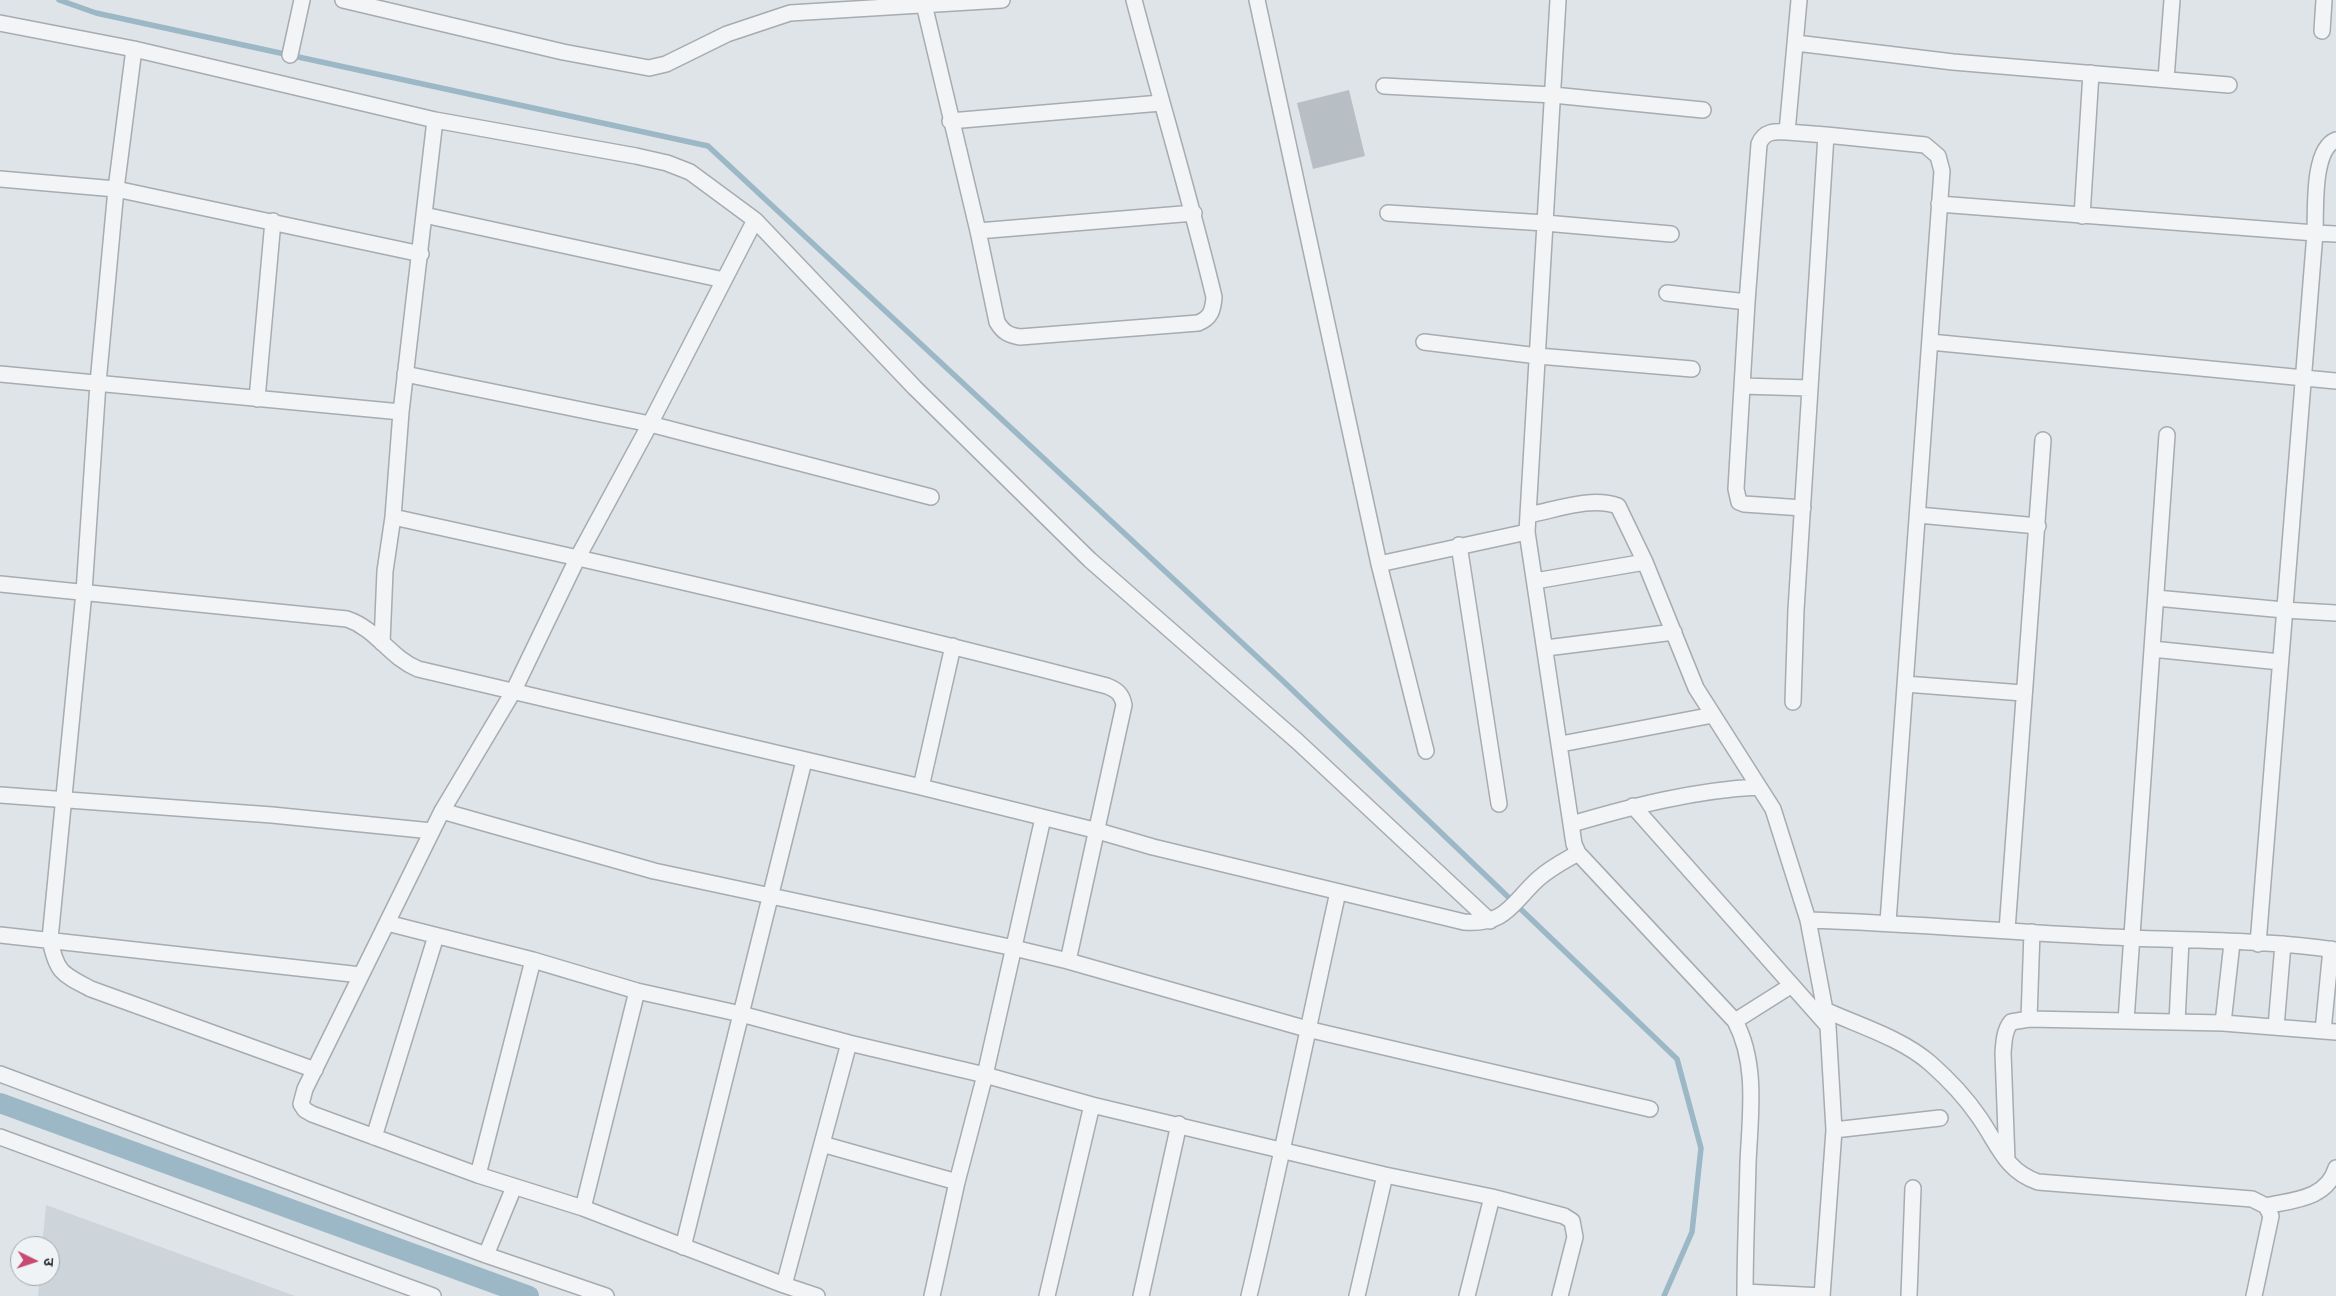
<!DOCTYPE html>
<html>
<head>
<meta charset="utf-8">
<style>
  body { margin:0 }
  #map { position:relative; width:2336px; height:1296px; overflow:hidden; background:#dfe4e8; font-family:Raleway,"Noto Sans Devanagari",sans-serif }
  canvas { display:block }
  .north { position:absolute; left:10px; top:1236px; width:50px; height:50px; box-sizing:border-box; background:#eff3f5; border:1px solid #a0a7ac; border-radius:50%; rotate:94deg; font-size:14px; font-weight:700; line-height:20px; text-align:center; color:#29343e }
  .north::after { content:''; display:block; margin:auto; width:18px; height:22px; background:#c74a73; clip-path:polygon(50% 0,100% 100%,50% 72%,0 100%) }
</style>
</head>
<body>
<div id="map">
<canvas width="2336" height="1296"></canvas>
<div class="north">उ</div>
</div>
<script>
const g = document.querySelector('canvas').getContext('2d');
g.lineJoin = 'round';
function fill(path, color) {
  g.fillStyle = color;
  g.fill(path, 'evenodd');
}
function trace(path, color, width, dash) {
  g.strokeStyle = color;
  g.lineWidth = width;
  g.lineCap = dash ? 'butt' : 'round';
  g.setLineDash(dash || []);
  g.stroke(path);
}
fill(new Path2D(`
  M46,1205l249,91h-257l2,-20h10v-30h-8z`), '#cdd4da');
trace(new Path2D(`
  M59,0l37,13 612,133 574,534 395,379 24,89 -9,84 -28,64`), '#9cb8c6', 5.5);
trace(new Path2D(`
  M0,1103l529,193`), '#9cb8c6', 20);
fill(new Path2D(`
  M1349,90l16,66 -52,13 -16,-66z`), '#b7bec4');
const minor = new Path2D(`
  M343,0l220,52 86,16 17,-4 61,-30 63,-21 212,-13
  M923,0l55,231 19,91c6,10 11,13 23,15l178,-14c13,-5 15,-13 16,-26 -24,-100 -54,-198 -80,-297
  M1257,0l122,564 148,-32
  M1558,0l-31,532 47,312 4,9 157,168c23,43 15,95 13,142 -1,44 -3,89 -3,133
  M0,23l134,26 301,71 201,36 31,7 23,9 65,48 160,168 175,172 207,181 193,180
  M2322,31l2,-31
  M1796,43l157,19 276,23
  M134,49l-18,140 -18,194 -14,209 -34,347c6,33 12,35 41,50l224,81
  M290,55l12,-55
  M2166,79l6,-79
  M1384,86l169,9 150,15
  M950,121l211,-18
  M1787,132c-12,-1 -23,-1 -28,12l-12,158 -11,187 3,13 5,2 59,4
  M1826,135l99,10 13,11 4,15 -54,751
  M2336,140c-24,9 -20,70 -21,93l21,1
  M0,179l116,10 305,65
  M1939,204l376,29 -57,711
  M1388,213l157,10 126,11
  M424,215l300,65
  M2082,216l9,-143
  M755,220l-105,204 -72,133 -65,135 -71,119 -137,278 -4,15 4,6 7,4 166,61 105,33 201,77 33,11
  M978,231l216,-18
  M1667,293l80,9
  M1424,342l114,14 154,13
  M1930,342l406,39
  M0,374l401,38
  M405,374l245,50 281,73
  M1742,386l67,2
  M257,399l16,-178
  M1528,515c28,-5 63,-19 90,-9l27,56 51,126 77,121 35,111 20,106 6,104 -12,166
  M1918,515l120,11
  M393,517c239,52 477,107 714,169 10,4 15,8 17,19l-56,256
  M1459,545l40,259
  M1379,564l47,187
  M1535,581l110,-19
  M0,584l347,35c30,10 42,38 71,50l503,118 177,44 55,16 311,75c42,3 47,-18 74,-43 12,-11 26,-18 40,-26
  M2156,598l128,12 52,3
  M382,643l3,-72 8,-54 8,-105 34,-292
  M1546,648l128,-16
  M2152,649l128,13
  M1905,684l118,9
  M1793,702l3,-92 30,-475 -39,-3 12,-132
  M1561,744l152,-29
  M921,787l32,-141
  M0,795l272,20 160,16
  M1633,806l195,220
  M442,811l212,60 360,77 54,13 239,68 343,80
  M1572,824c61,-18 123,-34 187,-37
  M1808,920c108,3 216,14 324,18 68,3 137,2 204,12
  M387,923l146,37 104,31 104,23 108,29 136,32 107,30 293,70 107,22 72,19 8,5 3,16 -15,59
  M2007,930l36,-490
  M0,935l361,40
  M1825,1010c35,16 76,28 105,53 17,15 36,35 49,54 19,27 26,54 59,65l214,17 14,7 5,10 -17,80
  M2029,1019l3,-87
  M1735,1021l57,-36
  M2126,1021l41,-586
  M2177,1022l4,-82
  M2223,1023l9,-80
  M2276,1027l7,-83
  M2323,1031l8,-82
  M0,1074l486,181 120,41
  M1834,1130l106,-12
  M0,1137l433,159
  M374,1137l62,-201
  M822,1144l135,38
  M2007,1160l-4,-107c1,-11 1,-22 8,-31l18,-3 194,4 113,9
  M478,1175l55,-215
  M2266,1206c27,-6 61,-7 70,-38
  M583,1208l54,-217
  M683,1247l121,-486
  M486,1255l28,-68
  M784,1285l65,-242
  M1745,1292l77,4
  M932,1296l25,-114 28,-107 58,-257
  M1047,1296l45,-191
  M1141,1296l38,-172
  M1249,1296c32,-134 59,-269 89,-404
  M1357,1296l28,-121
  M1467,1296l25,-99
  M1909,1296l4,-108`);
trace(minor, '#a5acb2', 18);
trace(minor, '#f2f4f6', 15);
</script>
</body>
</html>
